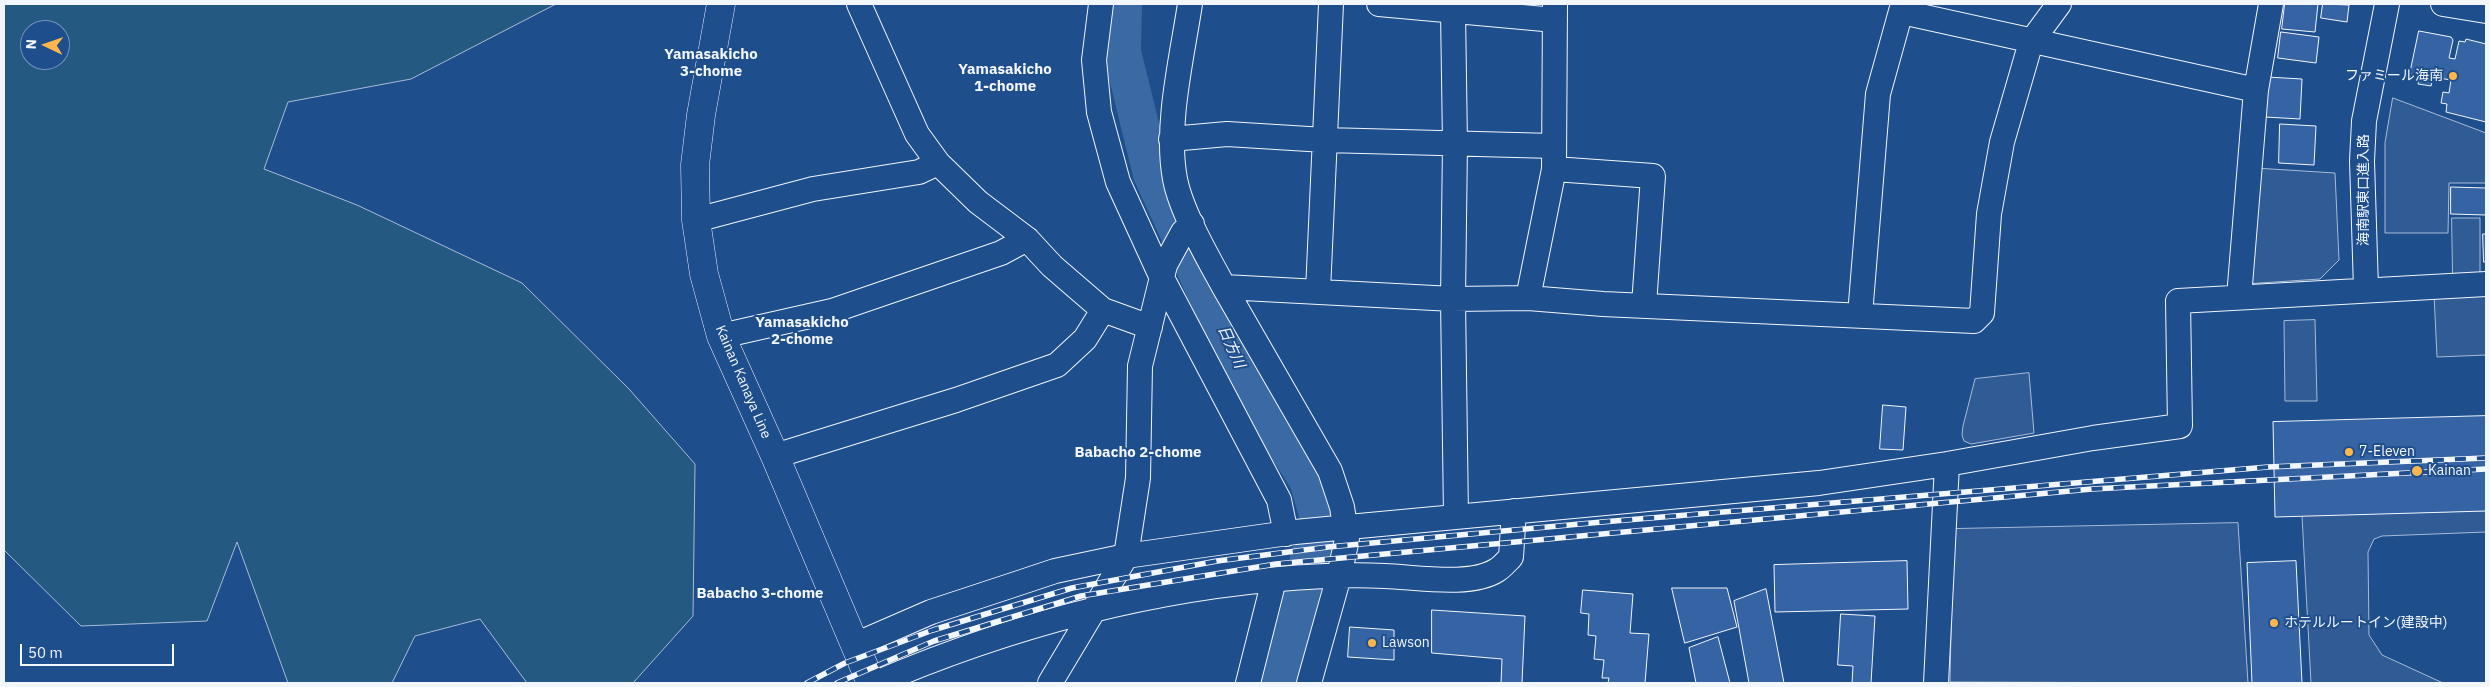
<!DOCTYPE html>
<html>
<head>
<meta charset="utf-8">
<style>
  body { margin:0 }
  #map { position:relative; width:2490px; height:687px; overflow:hidden; background:#1f4e8c; font-family:"IBM Plex Sans",sans-serif }
  canvas { display:block }
  .frame { position:absolute; inset:0; border:5px solid #f2f6ff; pointer-events:none }
  .north { position:absolute; left:20px; top:20px; width:50px; height:50px; box-sizing:border-box; background:#1f4e8c; border:1px solid #7391ba; border-radius:50%; rotate:273deg; font-size:14px; font-weight:700; line-height:20px; text-align:center; color:#f2f6ff }
  .north::after { content:''; display:block; margin:auto; width:18px; height:22px; background:#ffb74d; clip-path:polygon(50% 0,100% 100%,50% 72%,0 100%) }
  .scale { position:absolute; left:20px; top:644px; width:154px; height:22px; box-sizing:border-box; border:2px solid #f2f6ff; border-top:0; padding-left:6px; font-size:15px; line-height:18px; white-space:nowrap; color:#f2f6ff; -webkit-text-stroke:4px #1f4e8c; paint-order:stroke }
</style>
</head>
<body>
<div id="map">
<canvas width="2490" height="687"></canvas>
<div class="frame"></div>
<div class="north">N</div>
<div class="scale">50 m</div>
</div>
<script>
const g = document.querySelector('canvas').getContext('2d');
g.lineJoin = 'round';
function fill(path, color) {
  g.fillStyle = color;
  g.fill(path, 'evenodd');
}
function trace(path, color, width, dash) {
  g.strokeStyle = color;
  g.lineWidth = width;
  g.lineCap = dash ? 'butt' : 'round';
  g.setLineDash(dash || []);
  g.stroke(path);
}
function label(font, color, halo, rows, align = 'center') {
  g.font = font + ' "IBM Plex Sans","Noto Sans JP",sans-serif';
  g.lineWidth = 4;
  g.setLineDash([]);
  g.textBaseline = 'middle';
  g.strokeStyle = halo;
  g.fillStyle = color;
  for (const [text, x, y, turn = 0] of rows) {
    g.save();
    g.translate(x, y);
    g.rotate((+turn || 0) * Math.PI / 180);
    g.textAlign = isNaN(turn) ? turn : align;
    if (halo) g.strokeText(text, 0, 0);
    g.fillText(text, 0, 0);
    g.restore();
  }
}
const green = new Path2D(`
  M4,4h552l-145,75 -123,23 -24,67 93,36 165,78 107,106 66,75 -2,152 -60,67h-106l-47,-64 -65,17 -23,47h-104l-51,-141 -30,79 -126,5 -77,-76zM30,30h30v30h-30z`);
fill(green, '#245a82');
trace(green, '#a8bbd7', 1);
const parking = new Path2D(`
  M2393,98l93,35v50h-37l-1,50h-63v-90z
  M2255,168l80,5 4,87 -19,19 -75,5z
  M2452,218h28v60h-27z
  M2486,293v62l-49,2 -3,-63z
  M2315,320l2,81h-32l-1,-80z
  M2029,373l5,60 -63,11 -7,-3 -2,-6 1,-9 12,-47z
  M2486,511v21l-104,4 -8,3 -6,13 1,83 13,20 61,28h-132l-9,-167z
  M2238,523l10,160 -298,-1 3,-153z`);
fill(parking, '#305b95');
trace(parking, '#a8bbd7', 1);
trace(new Path2D(`
  M1123,4l-1,48 30,122 98,214 58,92 11,38 -40,165`), '#3b69a3', 38);
const building = new Path2D(`
  M2285,4h33l-3,28 -33,-3z
  M2323,4l26,1 -2,17 -26,-4z
  M2419,31l32,6 2,3 -4,18 6,1 4,-18 6,1 1,-3 20,5v78l-40,-10 1,-8 -6,-1 2,-11 6,1 2,-13 -18,-3 -2,9 -13,-2 1,-9 -9,-1z
  M2281,32l38,5 -3,26 -38,-5z
  M2267,77l35,2 -2,40 -35,-2z
  M2280,124l36,2 -2,39 -35,-2z
  M2451,187l35,1v27l-35,-1z
  M2483,234h3v28h-2z
  M1883,405l23,2 -3,43 -23,-1z
  M2486,416v95l-211,6 -2,-95z
  M1907,561l1,48 -133,3 -1,-47z
  M2296,561l6,122h-50l-5,-120z
  M1672,588h55l10,39 -52,16z
  M1766,589l18,94h-35l-15,-82z
  M1583,590l50,4 -3,39 19,1 -4,49h-37l1,-5h-7l2,-18 -10,-1 2,-23 -8,-1 1,-21 -8,-1z
  M1432,610l93,6 -3,67h-21l1,-24 -70,-6z
  M1841,614l34,2 -4,67h-19l1,-17 -15,-1z
  M1350,627l44,3v30l-46,-3z
  M1718,637l12,46h-34l-7,-35z`);
fill(building, '#3563a3');
trace(building, '#f2f6ff', 1);
const minor = new Path2D(`
  M859,4l58,130 21,29 40,39 49,37 25,27 51,44 47,17
  M1101,4l-7,56 5,52 19,70 43,94 118,224 7,34
  M1190,4c-8,53 -25,122 -15,175 6,32 33,79 49,108l229,12 75,-1 75,6 371,17 8,-8 7,-99 13,-72 29,-100 28,-38
  M1379,4l176,16
  M2443,4l43,7
  M1453,11l2,133 -2,155 3,218
  M1902,12l354,78
  M1171,139l56,-5 98,6 229,6
  M1554,169l99,7 -9,129
  M696,220l117,-31 106,-17 19,-9
  M1224,287l106,184 12,36 5,32 -8,37 -30,107
  M2366,289l-4,-128 2,-40 23,-117
  M1318,291l13,-287
  M2239,297l17,-207 15,-86
  M1528,298l26,-129 1,-165
  M1860,315l18,-221 25,-90
  M721,336l111,-25 169,-58 26,-14
  M775,456l181,-56 101,-35 28,-26 18,-29
  M855,645l76,-33 88,-29 36,-12 71,-15 169,-24 524,-49 128,-19 146,-26 87,-12 -2,-125 308,-17
  M876,683c143,-61 292,-100 449,-107 20,-1 41,-1 60,0 31,1 86,11 112,-6 5,-3 10,-9 14,-13l3,-46
  M1050,683l76,-127 12,-78 2,-112 25,-101 18,-33 9,-8
  M1248,683l26,-103
  M1936,683l11,-219`);
const major = new Path2D(`
  M721,4l-20,111 -6,50 1,55 8,54 17,62 54,120 96,227`);
trace(minor, '#f2f6ff', 26);
trace(major, '#f2f6ff', 29);
trace(minor, '#1f4e8c', 24);
trace(major, '#1f4e8c', 28);
const rail = new Path2D(`
  M807,683l38,-20 88,-33 139,-42 145,-27 111,-14 274,-25 666,-55 218,-9
  M837,683l97,-42 147,-45 195,-32 816,-75 394,-20`);
trace(rail, '#f2f6ff', 5.5);
trace(rail, '#1f4e8c', 4, [11]);
for (const [x, y, r, color] of [
  [2453,76,5,"#ffb74d"],
  [2349,452,5,"#ffb74d"],
  [2417,471,6,"#ffb74d"],
  [2274,623,5,"#ffb74d"],
  [1372,643,5,"#ffb74d"]
]) {
  const dot = new Path2D();
  dot.arc(x, y, r, 0, 2 * Math.PI);
  g.fillStyle = color;
  g.fill(dot);
  trace(dot, '#1f4e8c', 2);
}
label('14px', '#f2f6ff', '#1f4e8c', [
  ["ファミール海南",2443,76,"right"],
  ["7-Eleven",2359,452],
  ["Kainan",2428,471],
  ["ホテルルートイン(建設中)",2284,623],
  ["Lawson",1382,643]
], 'left');
label('14px', '#f2f6ff', '#1f4e8c', [
  ["海南駅東口進入路",2364,190,-90],
  ["Kainan Kanaya Line",743,382,67]
]);
label('bold 15px', '#f2f6ff', '#1f4e8c', [
  ["Yamasakicho",711,55],
  ["3-chome",711,72],
  ["Yamasakicho",1005,70],
  ["1-chome",1005,87],
  ["Yamasakicho",802,323],
  ["2-chome",802,340],
  ["Babacho 2-chome",1138,453],
  ["Babacho 3-chome",760,594]
]);
label('italic 15px', '#f2f6ff', '#1f4e8c', [
  ["日方川",1231,347,66]
]);
</script>
</body>
</html>
